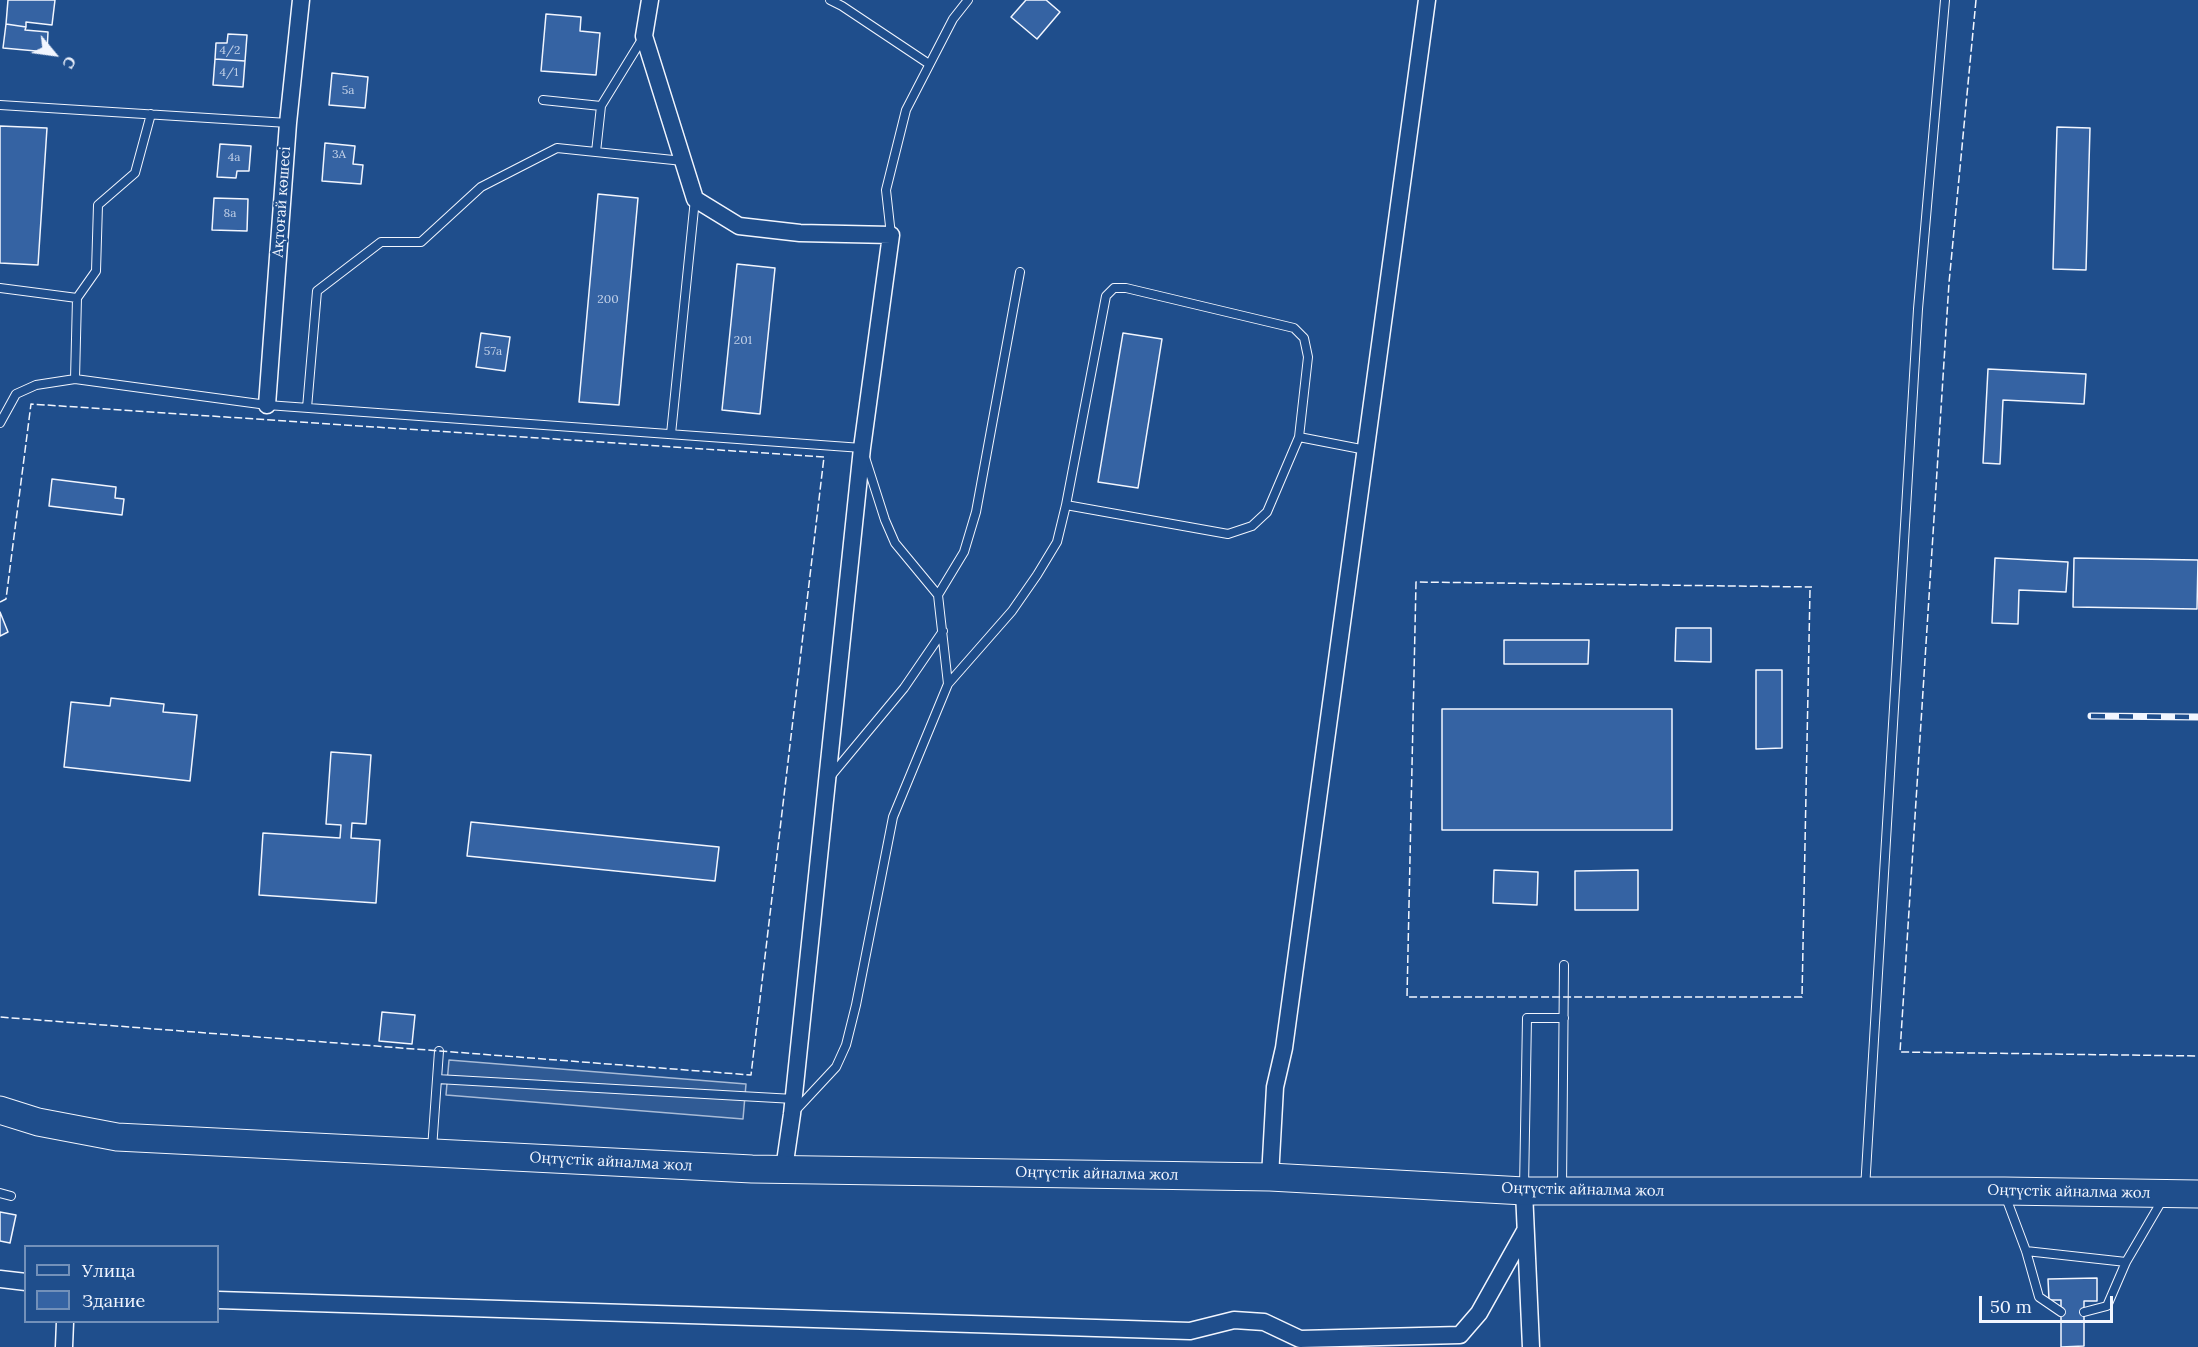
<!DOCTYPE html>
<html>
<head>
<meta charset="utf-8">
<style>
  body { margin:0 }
  #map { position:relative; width:2198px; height:1347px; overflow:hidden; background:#1f4e8c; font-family:Lora,serif }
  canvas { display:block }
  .legend { position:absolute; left:24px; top:1245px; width:195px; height:78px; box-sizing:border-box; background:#1f4e8c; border:2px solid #7391ba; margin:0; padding:8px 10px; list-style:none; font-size:18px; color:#f2f6ff }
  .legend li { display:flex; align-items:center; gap:12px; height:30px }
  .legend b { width:30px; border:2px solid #7391ba }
  .north { position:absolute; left:24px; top:24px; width:60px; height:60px; -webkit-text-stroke:4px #1f4e8c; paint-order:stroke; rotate:119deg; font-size:16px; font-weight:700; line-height:24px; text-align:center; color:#f2f6ff }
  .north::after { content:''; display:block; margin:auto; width:21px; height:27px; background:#f2f6ff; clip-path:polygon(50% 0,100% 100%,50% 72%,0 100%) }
  .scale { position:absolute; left:1979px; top:1296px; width:134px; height:27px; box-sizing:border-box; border:3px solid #f2f6ff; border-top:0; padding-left:8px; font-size:18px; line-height:21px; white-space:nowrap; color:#f2f6ff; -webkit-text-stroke:4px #1f4e8c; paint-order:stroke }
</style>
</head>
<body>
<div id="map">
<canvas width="2198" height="1347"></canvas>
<ul class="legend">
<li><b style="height:8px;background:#1f4e8c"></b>Улица</li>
<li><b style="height:16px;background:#3563a3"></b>Здание</li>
</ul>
<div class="north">С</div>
<div class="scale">50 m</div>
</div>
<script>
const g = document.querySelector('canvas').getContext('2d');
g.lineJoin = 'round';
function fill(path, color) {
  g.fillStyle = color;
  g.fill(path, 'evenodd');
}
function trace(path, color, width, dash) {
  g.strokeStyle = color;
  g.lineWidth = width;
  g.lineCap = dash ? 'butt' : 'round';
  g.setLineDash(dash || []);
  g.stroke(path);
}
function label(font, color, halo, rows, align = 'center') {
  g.font = font + ' Lora,serif';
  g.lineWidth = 4.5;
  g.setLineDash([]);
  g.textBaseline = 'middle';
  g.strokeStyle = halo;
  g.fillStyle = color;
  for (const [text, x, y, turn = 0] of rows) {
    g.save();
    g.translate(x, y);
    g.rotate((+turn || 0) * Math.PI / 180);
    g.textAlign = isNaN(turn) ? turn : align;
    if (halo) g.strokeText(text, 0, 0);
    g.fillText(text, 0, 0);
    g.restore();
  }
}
const built = new Path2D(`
  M449,1060l297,24 -3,35 -297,-24z`);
fill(built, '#305b95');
trace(built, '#a8bbd7', 1.5);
const building = new Path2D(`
  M8,0h47l-3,25 -26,-3v5l-20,-3z
  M1026,0h20l14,12 -23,27 -26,-22z
  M546,14l35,3 -1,14 20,2 -4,42 -55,-4z
  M6,24l20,3 -1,3 23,2 -1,20 -44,-4z
  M228,34l19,1 -2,26 -30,-2 1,-16h11z
  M215,59l30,2 -2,26 -30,-2z
  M332,73l36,4 -3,31 -36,-3z
  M0,126l47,2 -9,137 -38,-2z
  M2057,127l33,1 -4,142 -33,-1z
  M325,143l30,3 -2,18 10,1 -2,19 -39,-3z
  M220,144l31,2 -2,25h-12l-1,7 -19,-1z
  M598,194l40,4 -19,207 -40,-3z
  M214,198l34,1 -1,32 -35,-1z
  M737,264l38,4 -15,146 -38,-4z
  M481,333l29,4 -5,34 -29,-4z
  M1123,333l39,6 -24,149 -40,-6z
  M1988,369l98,5 -2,30 -81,-4 -3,64 -17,-1z
  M52,479l64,8 -1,11 9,1 -2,16 -73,-9z
  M1995,558l73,4 -2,30 -47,-2 -1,34 -26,-1z
  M2074,558l124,2 -1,49 -124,-2z
  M0,612l8,20 -8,4z
  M1676,628h35v34l-36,-1z
  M1504,640h85l-1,24h-84z
  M1756,670h26v78l-26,1z
  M111,698l53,6 -1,8 34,3 -7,66 -126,-14 7,-65 39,4z
  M1442,709h230v121h-230z
  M331,752l40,3 -5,69 -14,-1 -1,15 29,2 -4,63 -117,-8 4,-62 77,5 1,-13 -15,-1z
  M471,822l248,25 -4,34 -248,-25z
  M1494,870l44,2 -1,33 -44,-2z
  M1638,870v40h-63v-39z
  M382,1012l33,3 -3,29 -33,-3z
  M0,1212l16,3 -6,28 -10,-2z
  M2097,1278v23h-13v45l-23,1v-47h-12l-1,-21z`);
fill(building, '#3563a3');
trace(building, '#f2f6ff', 1.5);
const service = new Path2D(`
  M830,0l12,6 87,58
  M543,100l58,6 43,-70
  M0,105l288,18
  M596,152l5,-46
  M891,235l-5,-45 20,-80 47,-91 15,-19
  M0,288l77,10 -2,81
  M1114,288h12l168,40 10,10 4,19 -9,80 -32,75 -15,14 -24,8 -162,-29 40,-209z
  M77,298l19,-27 2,-66 37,-32 16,-59
  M307,408l10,-117 64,-49h40l60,-55 76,-39 126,13
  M0,423l16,-29 20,-9 39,-6 192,26 595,43 23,72 10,23 43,52
  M671,434l24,-235
  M1299,437l67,13
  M948,684l64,-73 25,-36 20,-33 9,-37
  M830,777l74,-89 39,-57
  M437,1079l357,20
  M795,1111l41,-44 10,-22 10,-40 37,-188 55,-133 -10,-89 26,-43 12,-40 44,-240
  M432,1149l7,-98
  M1524,1188l3,-170h37
  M1562,1188l2,-223
  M1865,1189l53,-880 27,-309
  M0,1193l11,3
  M2005,1195l21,56 13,46 22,15
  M2026,1251l100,11
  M2084,1312l23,-6 19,-44 38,-65`);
const minor = new Path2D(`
  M650,0l-6,36 51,163 44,27 61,7 91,2 -29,213 -70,666 -8,55
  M267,405l21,-282 13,-123
  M1270,1177l5,-90 9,-39 143,-1048
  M1524,1191l7,156
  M0,1279l26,3
  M218,1300l972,31 44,-11 30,2 36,17 160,-4 19,-22 46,-82
  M64,1347l1,-25`);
const trunk = new Path2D(`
  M0,1110l38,12 79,15 635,32 518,8 254,14h480l194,3`);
trace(service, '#f2f6ff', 10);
trace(minor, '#f2f6ff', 19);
trace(trunk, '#f2f6ff', 29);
trace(service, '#1f4e8c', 8);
trace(minor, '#1f4e8c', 16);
trace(trunk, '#1f4e8c', 27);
const rail = new Path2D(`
  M2091,716l107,1`);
trace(rail, '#f2f6ff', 7);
trace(rail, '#1f4e8c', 4.5, [14]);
trace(new Path2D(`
  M1976,0l-27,283 -49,769 298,4
  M1810,590l-8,407h-395l9,-415 396,5
  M0,602l6,-3 25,-195 793,53 -73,618 -751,-58`), '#f2f6ff', 1.5, [8, 3]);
label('12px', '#c3d1e8', null, [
  ["4/2",230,51],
  ["4/1",229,73],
  ["5а",348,91],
  ["3А",339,155],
  ["4а",234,158],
  ["8а",230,214],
  ["200",608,300],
  ["201",743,341],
  ["57а",493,352]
]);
label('15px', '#f2f6ff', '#1f4e8c', [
  ["Ақтоғай көшесі",282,202,-86],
  ["Оңтүстік айналма жол",611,1162,3],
  ["Оңтүстік айналма жол",1097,1174,1],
  ["Оңтүстік айналма жол",1583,1190,1],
  ["Оңтүстік айналма жол",2069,1192,1]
]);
</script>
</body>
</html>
